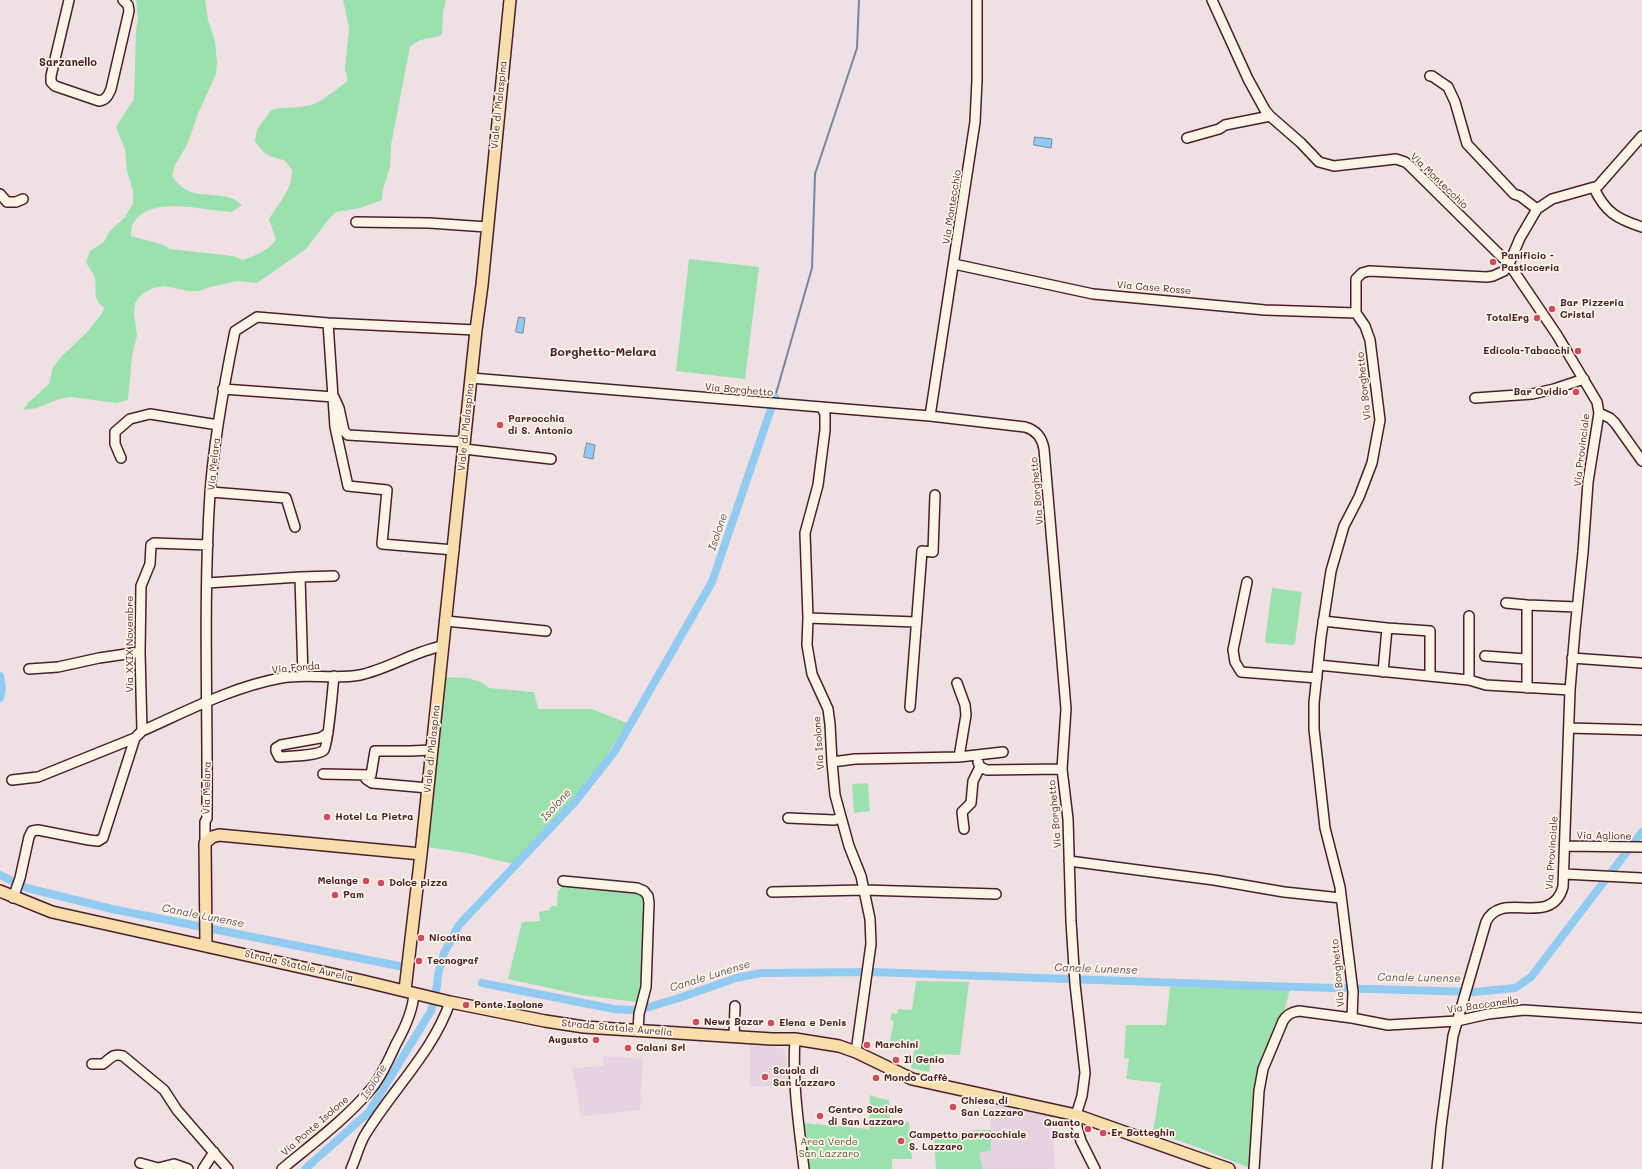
<!DOCTYPE html>
<html>
<head>
<meta charset="utf-8">
<style>
  body { margin:0 }
  canvas { display:block; background:#efe1e3 }
</style>
</head>
<body>
<canvas width="1642" height="1169"></canvas>
<script>
const g = document.querySelector('canvas').getContext('2d');
g.lineJoin = 'round';
function fill(path, color) {
  g.fillStyle = color;
  g.fill(path, 'evenodd');
}
function trace(path, color, width, dash) {
  g.strokeStyle = color;
  g.lineWidth = width;
  g.lineCap = dash ? 'butt' : 'round';
  g.setLineDash(dash || []);
  g.stroke(path);
}
function label(font, color, halo, rows, align = 'center') {
  g.font = font + ' Mali,sans-serif';
  g.lineWidth = 3.5;
  g.setLineDash([]);
  g.textBaseline = 'middle';
  g.strokeStyle = halo;
  g.fillStyle = color;
  for (const [text, x, y, turn = 0] of rows) {
    g.save();
    g.translate(x, y);
    g.rotate((+turn || 0) * Math.PI / 180);
    g.textAlign = isNaN(turn) ? turn : align;
    if (halo) g.strokeText(text, 0, 0);
    g.fillText(text, 0, 0);
    g.restore();
  }
}
fill(new Path2D(`
  M750,1043l34,6 7,38 -41,-1z
  M604,1056l39,3 -3,51 -59,6 -9,-48 31,-2z
  M990,1098l62,15 3,56h-72l-4,-16 12,-4z`), '#e6d3e2');
fill(new Path2D(`
  M136,0h69l3,20 7,21 2,22 -1,11 -18,40 -11,31 -12,20 -3,11c17,25 35,15 59,22 4,1 8,5 11,7l-10,7c-26,-1 -84,-18 -99,12 -2,3 -2,8 -2,12l30,8 9,5 63,7 10,4c12,-4 26,-10 33,-20l-7,-21c11,-18 22,-27 23,-49l-8,-10c-16,-3 -20,-6 -29,-19l2,-11 14,-20c14,-4 29,-1 43,-6 12,-5 23,-16 34,-23l-3,-11 4,-43 -6,-27h103l-3,12 -1,23c-14,5 -19,1 -32,12l-19,98 -1,22 -7,22 -1,11 -22,8 -24,4 -8,8 -22,29 -49,34 -20,-2 -27,6 -11,4h-11l-23,-5 -12,2 -11,6 -7,9 -1,11 3,21 -5,21 -4,44 -11,3 -46,-6 -12,2 -22,9 -14,2 5,-7 21,-19 4,-17 8,-10 28,-27 13,-17 2,-5c-12,-11 -7,-15 -9,-29 -1,-6 -7,-12 -9,-17l4,-11 14,-9 5,-10 16,-15 8,-14v-12l-6,-20 -2,-22 -9,-22 18,-28 2,-69 2,-11z
  M689,259l70,8 -14,112 -69,-8z
  M1272,588l30,4 -7,51 -2,2 -27,-2 -1,-3z
  M444,677l24,1 13,4 8,6 45,4 4,17h54l35,14c-30,52 -73,97 -114,141l-46,-11 -40,-6z
  M868,783l2,28 -16,2 -2,-29z
  M565,884l67,6c8,4 11,6 13,16l-1,68 -6,27 -2,1 -55,-7 -73,-16 14,-57 18,-1 -1,-9 10,-2 2,-4h6l1,-15z
  M916,981l53,1 -9,73 -21,-1 -1,4 -6,-1 -3,15 -18,-4 4,-21 -25,-6 4,-20 -4,-1 2,-7 5,1 1,-5 14,1z
  M1170,987l120,2 -6,24 -24,50 -4,15 -6,90 -56,-22 -41,-14 8,-49 -35,-4 3,-20 -5,-1 2,-33h40z
  M870,1095l8,3 11,2 1,23 19,-1 3,37h-20v10h-85l-4,-46 66,6z
  M973,1130h18v20l-12,3 4,16h-47l-2,-29z`), '#9be1ae');
const water = new Path2D(`
  M1035,137l17,2 -1,9 -17,-3z
  M519,317l6,1 -2,15 -7,-1z
  M587,443l8,2 -2,14 -9,-2z`);
fill(water, '#92cbf1');
trace(water, '#7586a2', 1);
trace(new Path2D(`
  M775,397l37,-129 3,-94 42,-126 2,-48`), '#7586a2', 2);
trace(new Path2D(`
  M0,676l2,12 -2,10
  M0,875l27,13 85,21 292,58
  M482,983l132,26 18,1 17,-3 30,-9 57,-20 25,-5 111,-1 393,14 209,6 41,-4 16,-11 111,-145
  M305,1169l64,-57 62,-101 6,-25 1,-12 6,-21 15,-28 115,-122 41,-52 97,-169 63,-185`), '#92cbf1', 8);
const minor = new Path2D(`
  M69,0l-18,76v6l4,4 44,15c7,-1 9,-5 12,-12l18,-78 -1,-6 -5,-5
  M1212,0l36,79 17,31 5,6 31,27 18,19 15,4 62,-7 9,3 4,3 100,99 48,71 40,67 2,11 -11,69 -5,70 -8,78 -5,60 -7,197c-12,42 -62,2 -77,35l-33,114 -12,91 -4,42
  M1430,76h2l16,11 7,15 12,42 47,50 6,2 17,13
  M1187,138l32,-9 6,-4 45,-9
  M1594,188c11,24 23,31 48,39
  M0,194l7,8h9l7,-3
  M356,222l73,1 58,4
  M954,264l139,30 172,16 91,3
  M328,323l7,104 13,59 39,4 -5,54 72,6
  M471,378l459,38 95,11c11,3 17,10 19,22l19,224 3,36 -4,60 6,50 3,102 4,63 10,89 -3,23 -6,19v9l5,17 14,28
  M223,389l111,8 5,11 5,23 4,4 116,7
  M1475,398l57,-4 22,-5 30,-10
  M822,408l3,6v16l-7,55 -13,48 3,85 -1,27 5,29 16,35 2,15 2,38 3,33 14,51 12,30 9,43 1,25 -15,108
  M1599,413l11,5 5,5 27,38
  M930,416l45,-294 2,-42v-80
  M464,449l87,10
  M121,458l-6,-14v-12l15,-13 20,-5 68,11
  M211,492l75,6 9,29
  M300,577l34,-1
  M1247,582l-14,68 2,12 6,10 76,6
  M207,583l93,-6 3,99
  M1506,603l21,2
  M808,618l108,4
  M446,621l100,10
  M1323,621l64,7
  M1485,656l41,3
  M1572,658l70,5
  M1318,665l151,15 17,5 84,5
  M29,669l29,-2 41,-9 41,-6
  M1383,672l4,-44 43,3v45
  M1469,680v-64
  M957,683l8,22 1,10 -7,42
  M1527,688v-83l50,2
  M910,707l12,-156 11,1 2,-57
  M1569,728l73,2
  M142,731l-2,-79 1,-66 9,-22 1,-19 3,-2 54,2
  M328,733l-8,5 -39,7 -5,3v3l3,6c10,-1 39,-1 45,-7 4,-4 9,-64 10,-74
  M832,762l23,-3 104,-2 44,-5
  M980,767l7,3 75,-1
  M323,774l48,1 4,-24h35l22,-1
  M366,775v4l6,4 56,5
  M12,780l26,-3 97,-39 7,-7c45,-20 90,-44 139,-53 26,-5 53,2 79,-3 29,-6 54,-24 83,-29
  M788,818l46,2 7,-2
  M964,829l-2,-17 9,-9 2,-22 7,-14 -2,-5
  M205,843v-21l2,-4c1,-108 -4,-217 3,-325 4,-54 14,-108 25,-162l22,-14 71,6 148,7
  M1565,846l77,1
  M1069,861l145,19 70,12 57,6
  M1564,874l78,4
  M563,881l74,7 7,3 4,5 1,7 -3,84 -7,27 -1,16
  M772,892l92,-2 132,4
  M13,898l7,-20 9,-41 3,-6 6,-1 51,10 9,1 5,-3 32,-100
  M1352,1018l1,-26 -13,-105 -15,-59 -11,-99v-26l7,-66 10,-66 13,-45 15,-29 13,-34 8,-43 -10,-80 -5,-14 -9,-13v-34l6,-6 7,-2 118,6 6,-1 11,-5 5,-7 11,-26 17,-29 15,-10 46,-13 44,-50
  M734,1037l1,-31
  M795,1039c-3,43 4,87 9,130
  M92,1064h11c8,-6 10,-11 20,-8l41,34 13,20 51,59
  M140,1163l18,5 16,-4 14,5
  M203,1169l11,-17
  M282,1169c30,-25 64,-50 89,-80 11,-13 18,-30 25,-45 9,-16 17,-33 18,-51
  M351,1169c5,-11 8,-24 14,-34 27,-45 68,-83 85,-133
  M1254,1169l5,-78 4,-22 20,-48c4,-7 9,-9 16,-10l53,7 36,7 69,-4 31,-7 36,-4 118,8`);
const major = new Path2D(`
  M0,891l52,21 311,69 87,21 95,19 39,6 188,12h23l44,7 17,6 56,27 164,36 153,54
  M206,945l-1,-102 7,-6 7,-2 202,19
  M405,990l16,-136 55,-524 6,-45 28,-285`);
trace(minor, '#4a1f2b', 12);
trace(major, '#4a1f2b', 14);
trace(minor, '#fcf5e5', 9);
trace(major, '#f8deab', 11);
for (const [x, y, r, color] of [
  [1493,262,4,"#d1495b"],
  [1552,309,4,"#d1495b"],
  [1537,318,4,"#d1495b"],
  [1578,351,4,"#d1495b"],
  [1576,392,4,"#d1495b"],
  [500,425,4,"#d1495b"],
  [327,817,4,"#d1495b"],
  [366,881,4,"#d1495b"],
  [381,883,4,"#d1495b"],
  [335,895,4,"#d1495b"],
  [421,938,4,"#d1495b"],
  [419,961,4,"#d1495b"],
  [466,1005,4,"#d1495b"],
  [696,1022,4,"#d1495b"],
  [771,1023,4,"#d1495b"],
  [596,1040,4,"#d1495b"],
  [867,1045,4,"#d1495b"],
  [628,1048,4,"#d1495b"],
  [896,1060,4,"#d1495b"],
  [765,1077,4,"#d1495b"],
  [876,1078,4,"#d1495b"],
  [953,1107,4,"#d1495b"],
  [820,1116,4,"#d1495b"],
  [1088,1129,4,"#d1495b"],
  [1103,1133,4,"#d1495b"],
  [901,1141,4,"#d1495b"]
]) {
  const dot = new Path2D();
  dot.arc(x, y, r, 0, 2 * Math.PI);
  g.fillStyle = color;
  g.fill(dot);
  trace(dot, '#fcf5e5', 1.5);
}
label('10px', '#4a1f2b', '#fcf5e5', [
  ["Viale di Malaspina",499,105,-84],
  ["Via Montecchio",1439,181,44],
  ["Via Montecchio",952,207,-81],
  ["Via Case Rosse",1154,288,5],
  ["Via Borghetto",1364,386,-96],
  ["Via Borghetto",739,390,5],
  ["Viale di Malaspina",466,427,-84],
  ["Via Provinciale",1582,450,-83],
  ["Via Melara",214,464,-84],
  ["Via Borghetto",1037,491,-95],
  ["Via XXIX Novembre",130,644,-90],
  ["Via Fonda",296,668,-5],
  ["Via Isolone",819,743,-94],
  ["Viale di Malaspina",432,749,-84],
  ["Via Melara",207,788,-89],
  ["Via Borghetto",1055,814,-95],
  ["Via Aglione",1604,836,1],
  ["Via Provinciale",1552,853,-86],
  ["Strada Statale Aurelia",299,966,13],
  ["Via Borghetto",1338,973,-95],
  ["Via Baccanella",1483,1005,-8],
  ["Strada Statale Aurelia",617,1028,5],
  ["Via Ponte Isolone",315,1126,-41]
]);
label('bold 10px', '#4a1f2b', '#fcf5e5', [
  ["Panificio -",1501,256],
  ["Pasticceria",1501,268],
  ["Bar Pizzeria",1560,303],
  ["Cristal",1560,315],
  ["TotalErg",1529,318,"right"],
  ["Edicola-Tabacchi",1570,351,"right"],
  ["Bar Ovidio",1568,392,"right"],
  ["Parrocchia",508,419],
  ["di S. Antonio",508,431],
  ["Hotel La Pietra",335,817],
  ["Melange",358,881,"right"],
  ["Dolce pizza",389,883],
  ["Pam",343,895],
  ["Nicotina",429,938],
  ["Tecnograf",427,961],
  ["Ponte Isolone",474,1005],
  ["News Bazar",704,1022],
  ["Elena e Denis",779,1023],
  ["Augusto",588,1040,"right"],
  ["Marchini",875,1045],
  ["Calani Srl",636,1048],
  ["Il Genio",904,1060],
  ["Scuola di",773,1071],
  ["San Lazzaro",773,1083],
  ["Mondo Caffè",884,1078],
  ["Chiesa di",961,1101],
  ["San Lazzaro",961,1113],
  ["Centro Sociale",828,1110],
  ["di San Lazzaro",828,1122],
  ["Quanto",1080,1123,"right"],
  ["Basta",1080,1135,"right"],
  ["Er Botteghin",1111,1133],
  ["Campetto parrocchiale",909,1135],
  ["S. Lazzaro",909,1147]
], 'left');
label('10px', '#5e504c', '#fcf5e5', [
  ["Area Verde",829,1142],
  ["San Lazzaro",829,1154]
]);
label('bold 11px', '#4a1f2b', '#fcf5e5', [
  ["Sarzanello",68,63]
]);
label('italic 11px', '#605366', '#fcf5e5', [
  ["Isolone",718,532,-71],
  ["Isolone",556,805,-48],
  ["Canale Lunense",203,916,11],
  ["Canale Lunense",1096,969,2],
  ["Canale Lunense",710,976,-17],
  ["Canale Lunense",1419,978,1],
  ["Isolone",374,1082,-58]
]);
label('bold 12px', '#4a1f2b', '#fcf5e5', [
  ["Borghetto-Melara",603,352]
]);
</script>
</body>
</html>
